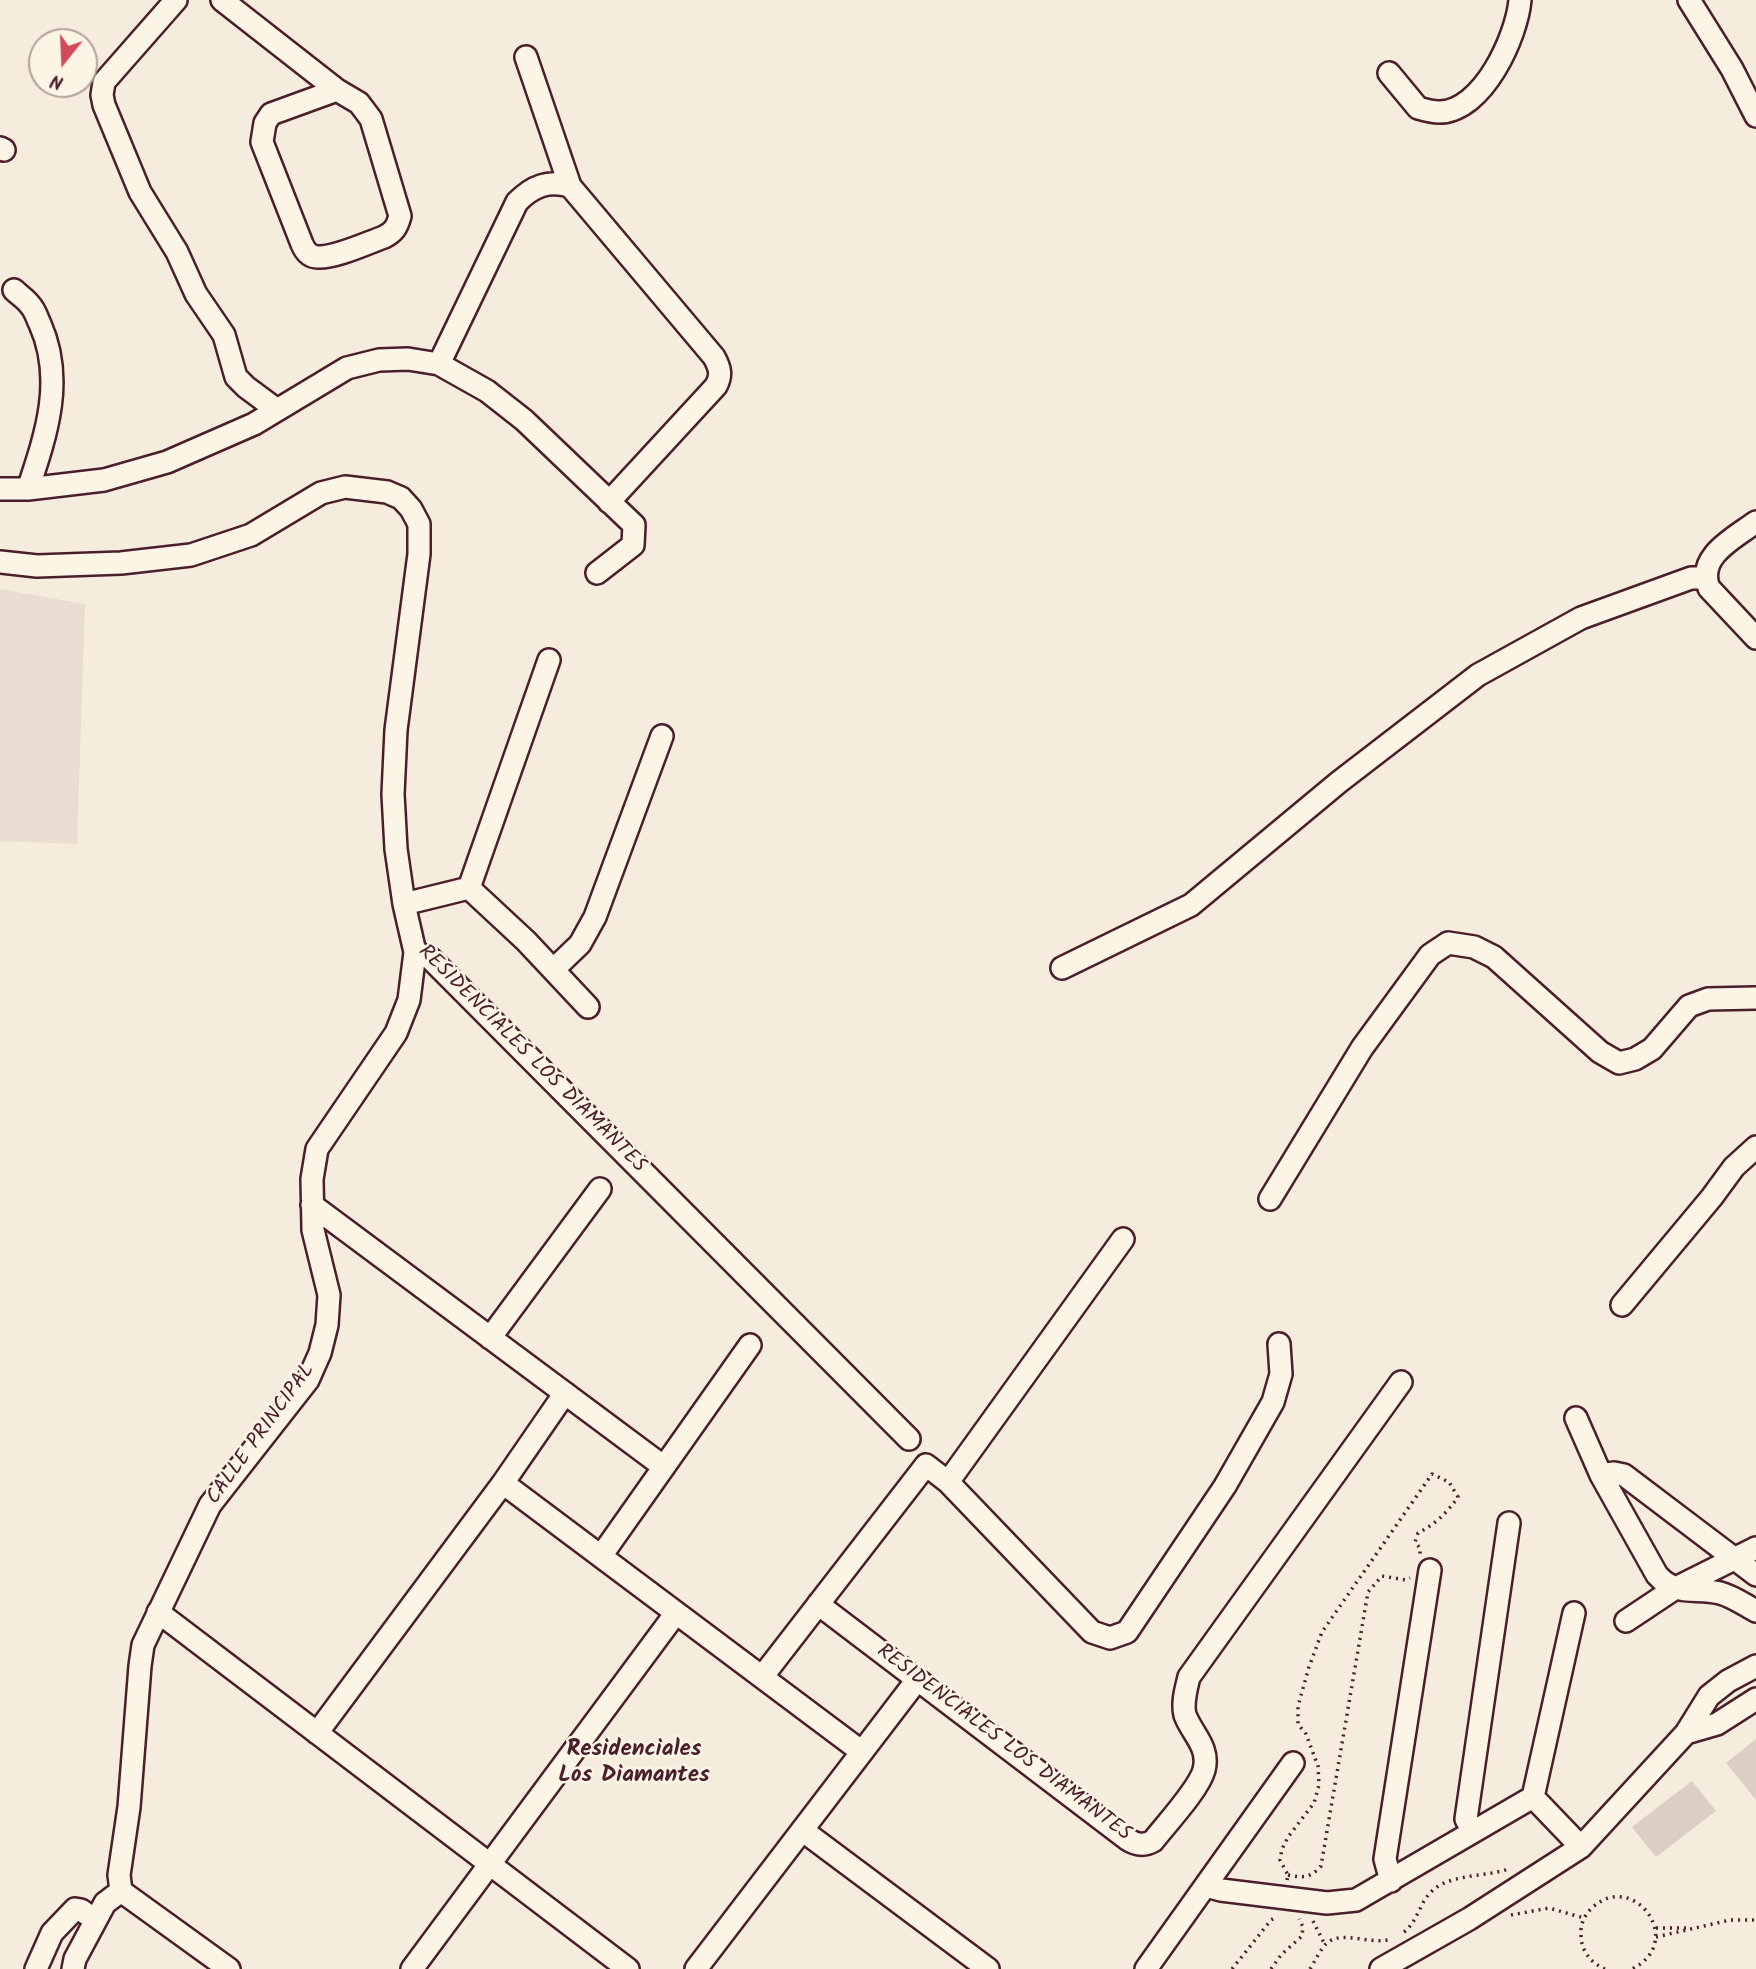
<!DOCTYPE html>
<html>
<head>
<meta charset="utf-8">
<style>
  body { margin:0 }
  #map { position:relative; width:1756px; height:1969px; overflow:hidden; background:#f5ecde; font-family:Kalam,sans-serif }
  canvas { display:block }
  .north { position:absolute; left:28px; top:28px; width:70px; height:70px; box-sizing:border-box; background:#fcf5e5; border:2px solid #b59f9b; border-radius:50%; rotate:198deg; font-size:19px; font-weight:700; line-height:28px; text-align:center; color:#4a1f2b }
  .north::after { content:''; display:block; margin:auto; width:24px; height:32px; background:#d1495b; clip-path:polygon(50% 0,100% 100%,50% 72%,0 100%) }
</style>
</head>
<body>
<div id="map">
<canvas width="1756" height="1969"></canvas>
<div class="north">N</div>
</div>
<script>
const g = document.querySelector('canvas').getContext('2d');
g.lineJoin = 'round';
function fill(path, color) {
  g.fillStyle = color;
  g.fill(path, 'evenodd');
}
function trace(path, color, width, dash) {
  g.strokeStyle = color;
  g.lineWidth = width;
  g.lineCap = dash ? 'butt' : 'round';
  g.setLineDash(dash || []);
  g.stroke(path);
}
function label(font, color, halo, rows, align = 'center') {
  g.font = font + ' Kalam,sans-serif';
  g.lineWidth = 5;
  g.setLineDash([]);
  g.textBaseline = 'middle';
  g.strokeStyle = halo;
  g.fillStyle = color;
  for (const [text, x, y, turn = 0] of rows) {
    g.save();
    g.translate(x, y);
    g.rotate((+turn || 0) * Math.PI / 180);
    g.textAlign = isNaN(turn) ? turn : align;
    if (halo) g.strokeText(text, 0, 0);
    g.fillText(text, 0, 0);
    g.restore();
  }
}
fill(new Path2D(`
  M0,589l85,15 -8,240 -77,-3z`), '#e8ddd0');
fill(new Path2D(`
  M1756,1739v61l-30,-37z
  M1692,1781l24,30 -60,46 -24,-30z`), '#dbcec4');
const minor = new Path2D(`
  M176,0l-72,82 -2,13 2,10 36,87 37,60 19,42 28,41 12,42 10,10 31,23
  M222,0l115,90 22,13 12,16 29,97c-3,11 -6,16 -16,21 -17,6 -49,21 -66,20 -8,0 -13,-6 -16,-13l-40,-102 3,-19 6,-9 66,-24
  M1689,0l43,69 24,47
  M526,57l44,129
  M1389,73l29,35c7,2 15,4 21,4 44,0 78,-76 81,-112
  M0,148l4,2
  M14,290c5,5 12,9 16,15 5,5 7,13 10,19 25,56 6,111 -12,165
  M439,364l78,-162c16,-16 31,-22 53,-16l144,171c6,11 8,18 2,29l-107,116
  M0,489h28l76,-9 63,-18 87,-38 93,-56 32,-8 29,-1 31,5 48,27 37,29 110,105 -1,20 -36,28
  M1756,522c-22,16 -60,35 -47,66l47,50
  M0,562l37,4 84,-3 70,-8 60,-20 70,-42 24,-6 42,5 14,6 10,11 8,15v30l-23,176 -3,64 3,55 8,55 11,48 -6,48 -13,33 -79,116 -5,30 1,51 16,65 -2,30 -7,28 -12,27 -98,125 -67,140 -3,21 -11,141 -10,68 2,16
  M469,888l57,53 62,66
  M404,904l65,-16 80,-228
  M415,952l15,6 479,481
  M1062,968l129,-63 148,-123 139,-107 103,-57 110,-40h14
  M554,969l26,-25 15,-27 67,-181
  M1270,1199l92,-151 68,-93 18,-12 26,4 20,10 106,95 19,11 16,-4 17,-10 37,-43 19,-7 48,-1
  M312,1205l352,262
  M1622,1305l90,-108 22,-30 22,-20
  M490,1338l110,-149
  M1576,1418l25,57 56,100c20,22 37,12 63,18 12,3 25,12 36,18
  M1601,1475l13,-2 10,2 132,100
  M948,1482l175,-243
  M503,1483l359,269
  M601,1556l149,-211
  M818,1604l309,235c9,6 17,7 26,2 14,-18 46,-52 51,-71 6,-23 -12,-36 -19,-55 -3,-12 1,-26 4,-38l212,-295
  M158,1612l470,357
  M1626,1621l48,-32 82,-41
  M762,1677l164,-212 22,17 144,150 18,6 17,-6 98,-146 48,-84 8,-28 -2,-30
  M317,1733l186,-250 62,-90
  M1686,1733l31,-9 39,-25
  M1533,1797l41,-184
  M802,1830l186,139
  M1473,1832l-7,-13 43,-296
  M1391,1881l-6,-22 45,-289
  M1206,1886l15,4 106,13 29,-3 177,-103 48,50
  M121,1891l108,78
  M36,1969l16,-36 23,-24 6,1 14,10
  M73,1969l2,-10 30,-56 16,-12
  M412,1969l264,-356
  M696,1969l221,-289
  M1146,1969l147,-206
  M1381,1969l88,-50 112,-72 105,-114 23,-37 19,-15 28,-15`);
trace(minor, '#4a1f2b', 26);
trace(new Path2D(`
  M1288,1875c14,3 23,3 33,-9l47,-274 14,-16 24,4 4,-2
  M1287,1880l1,-5 -8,-15 2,-11 6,-12 26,-34 5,-18 -1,-19 -12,-32 -8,-10v-18l11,-39 13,-35 110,-158 17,8 9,15c-11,16 -24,28 -40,36l-3,9 5,6v7
  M1511,1915l38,-7 35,10
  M1313,1921l12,24
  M1656,1928h31
  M1404,1932c14,-11 15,-28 27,-40 17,-18 54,-15 78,-23
  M1656,1937l74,-17h26
  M1232,1969l39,-49 5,-3
  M1271,1969l10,-14 21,-19 1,-9 -4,-8
  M1310,1969c5,-8 9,-17 15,-24 15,-17 45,1 66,-6
  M1605,1969c-14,-6 -24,-18 -24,-34 -1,-11 4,-21 12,-28 41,-37 94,35 39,62`), '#4a1f2b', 3.5, [2, 5]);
trace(minor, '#fcf5e5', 21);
label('21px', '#4a1f2b', '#fcf5e5', [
  ["RESIDENCIALES LOS DIAMANTES",531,1060,45],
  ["CALLE PRINCIPAL",262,1435,-54],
  ["RESIDENCIALES LOS DIAMANTES",1003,1744,37]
]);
label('bold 23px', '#4a1f2b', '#fcf5e5', [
  ["Residenciales",634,1751],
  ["Los Diamantes",634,1777]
]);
</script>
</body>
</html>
